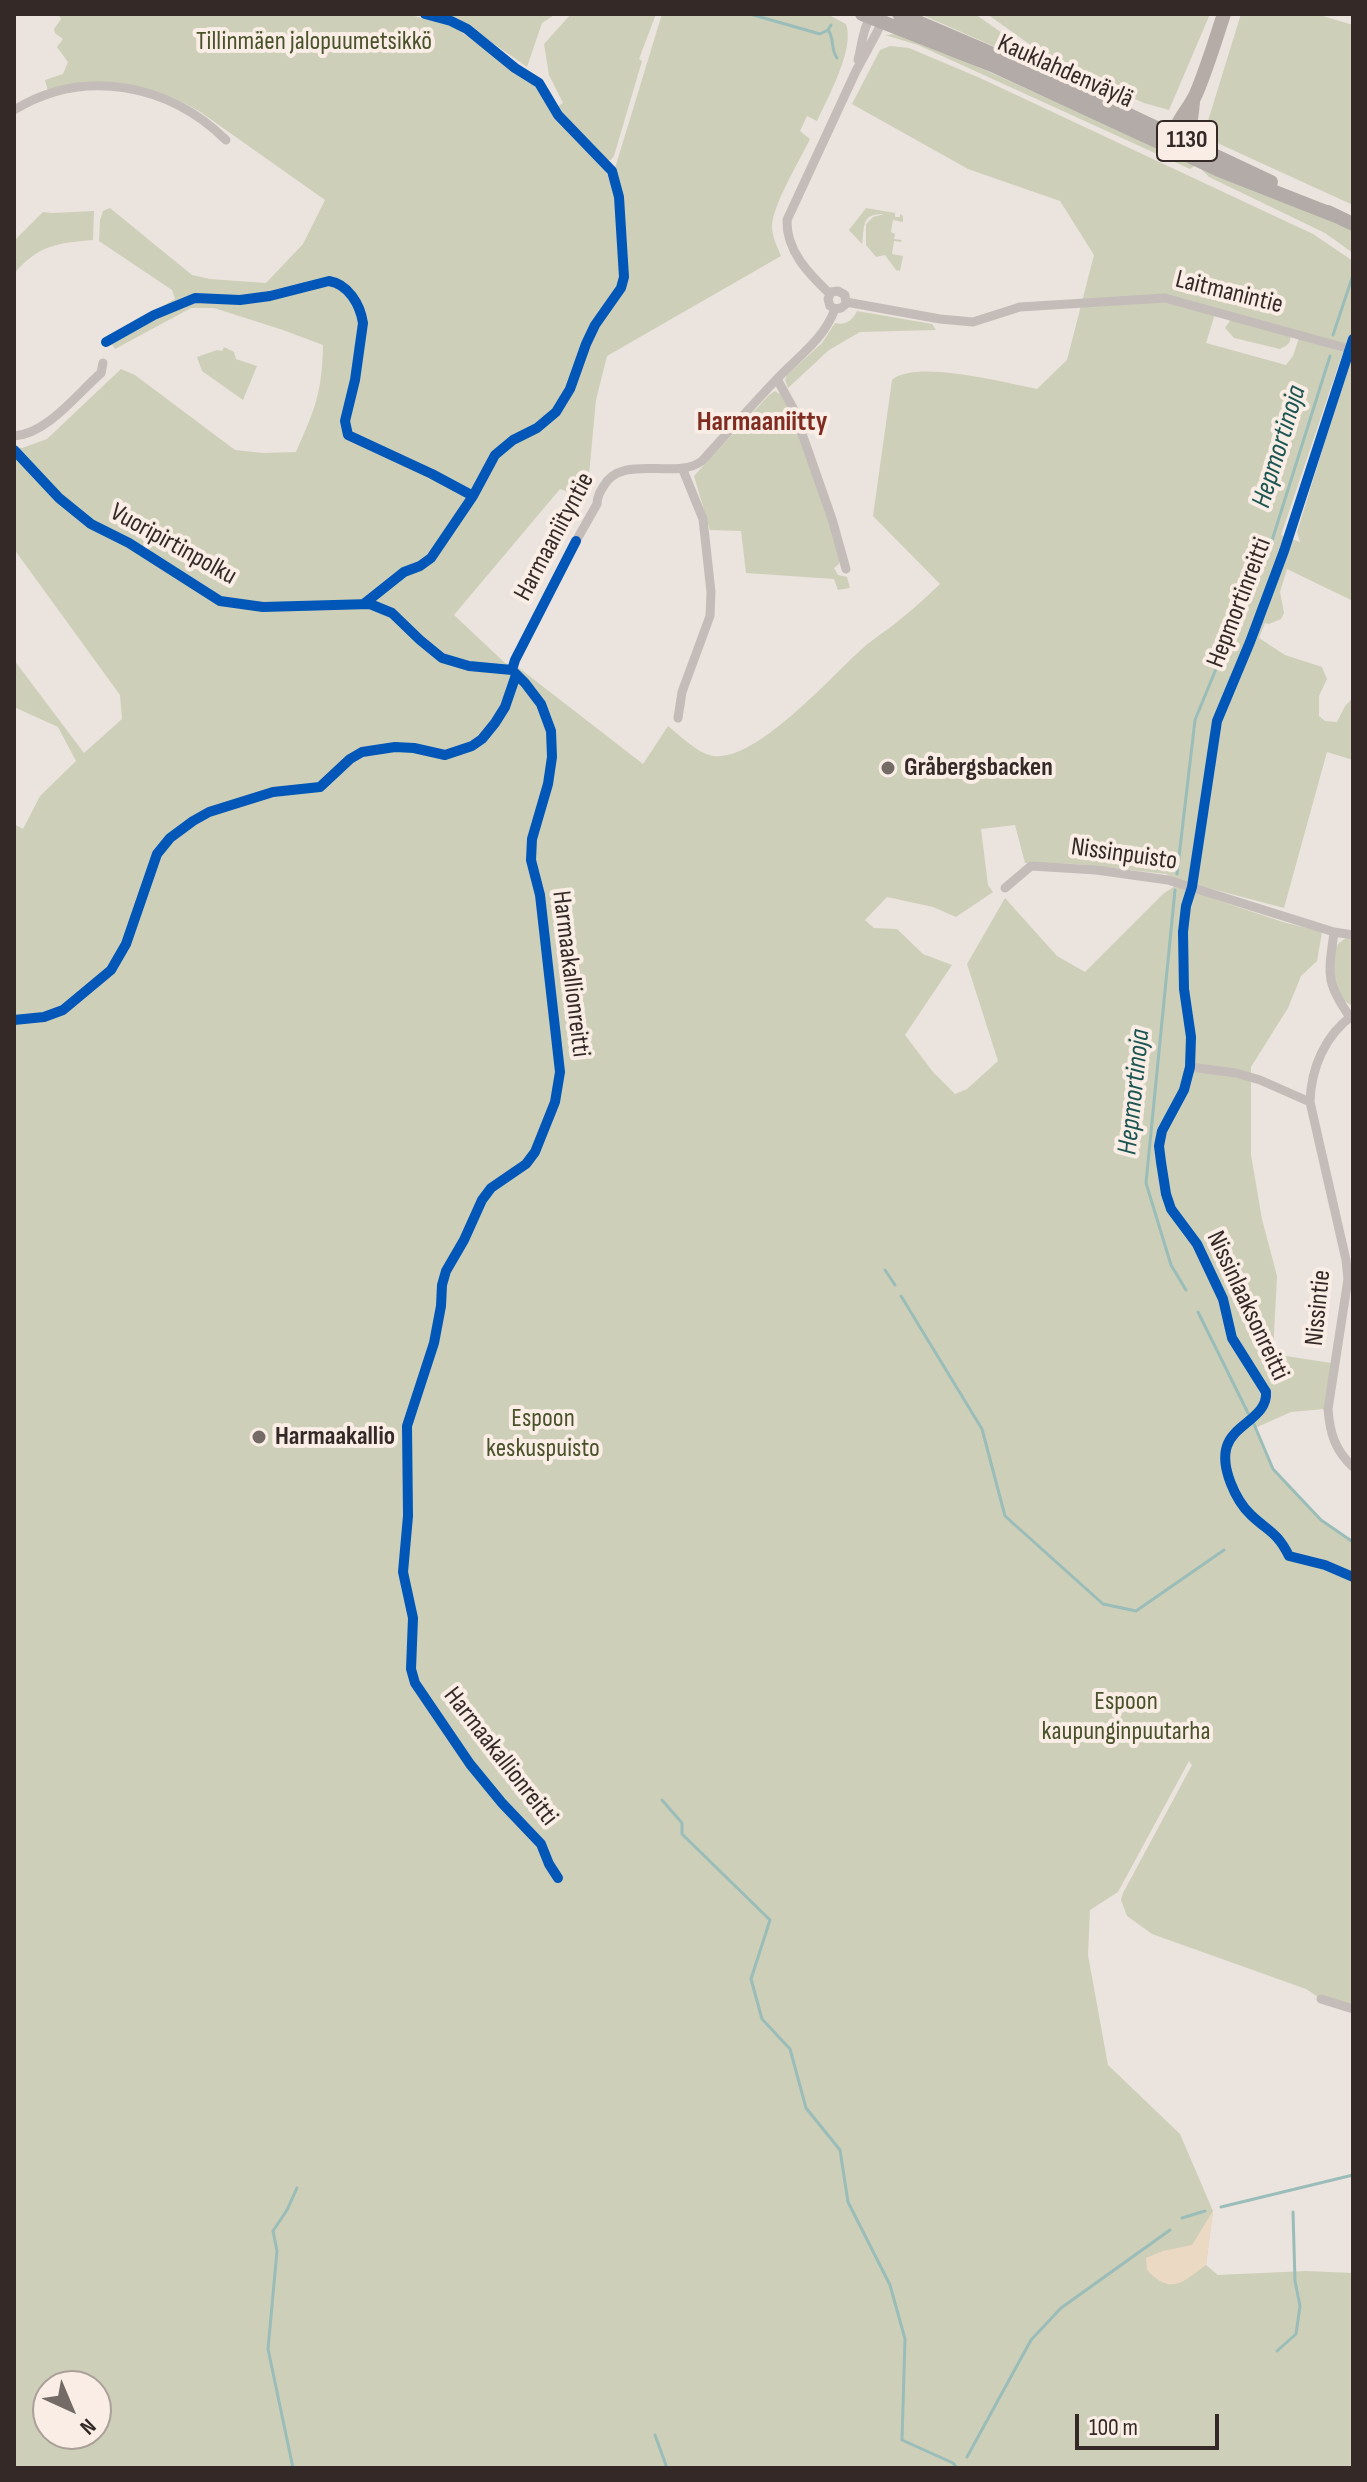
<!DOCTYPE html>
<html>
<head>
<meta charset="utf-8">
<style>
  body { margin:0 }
  #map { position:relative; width:1367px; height:2482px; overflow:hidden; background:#ebe3de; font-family:"Sofia Sans Condensed",sans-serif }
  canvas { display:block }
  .frame { position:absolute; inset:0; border:16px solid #342926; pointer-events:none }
  .north { position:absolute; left:32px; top:2370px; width:80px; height:80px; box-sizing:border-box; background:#f9ede5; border:2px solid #aa9f99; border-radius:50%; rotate:136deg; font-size:22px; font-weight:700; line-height:32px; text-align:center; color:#342926 }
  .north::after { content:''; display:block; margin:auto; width:28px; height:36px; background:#746a66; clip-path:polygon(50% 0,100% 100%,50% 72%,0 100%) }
  .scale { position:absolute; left:1075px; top:2414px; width:144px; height:36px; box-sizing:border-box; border:4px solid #342926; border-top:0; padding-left:10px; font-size:24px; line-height:28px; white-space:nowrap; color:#342926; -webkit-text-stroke:6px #f9ede5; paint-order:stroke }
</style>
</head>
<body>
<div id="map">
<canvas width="1367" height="2482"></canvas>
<div class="frame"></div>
<div class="north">N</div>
<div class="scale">100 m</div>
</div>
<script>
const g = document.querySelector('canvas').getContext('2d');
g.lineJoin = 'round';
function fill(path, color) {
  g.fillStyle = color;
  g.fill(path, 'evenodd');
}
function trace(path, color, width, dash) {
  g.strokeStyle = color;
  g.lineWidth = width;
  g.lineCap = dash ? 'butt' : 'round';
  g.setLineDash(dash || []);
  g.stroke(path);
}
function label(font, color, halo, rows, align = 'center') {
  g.font = font + ' "Sofia Sans Condensed",sans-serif';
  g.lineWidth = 8;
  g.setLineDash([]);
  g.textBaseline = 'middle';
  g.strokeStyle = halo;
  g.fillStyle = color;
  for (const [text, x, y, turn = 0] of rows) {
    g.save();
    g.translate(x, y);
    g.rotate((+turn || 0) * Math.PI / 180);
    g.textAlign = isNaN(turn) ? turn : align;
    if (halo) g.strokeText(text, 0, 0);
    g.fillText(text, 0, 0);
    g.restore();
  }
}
fill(new Path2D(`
  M58,14h348l47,12 87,62 20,33 44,48 9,14 5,-2 -3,-13 47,-154h165l19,10c9,25 -18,73 -29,97l-10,-5 -7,15 10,8c-10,21 -37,65 -38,87 0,11 5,20 9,30l-174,100 -11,44 -7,74 -9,18 -7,2 -13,-5 -106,126 51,48 14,5 124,96 25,-38c11,9 32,29 46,30 44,5 118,-81 150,-109 13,-11 27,-19 39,-30 13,-10 25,-22 37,-33l-67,-68 19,-136c23,-21 114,3 145,9l30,-29 27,-105 -34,-54 -92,-32 -116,-65 28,-54 10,-4 19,2 71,30 333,156 40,27v85l-138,-32 -9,29 80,22 7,-9 6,-18 44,14 -62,183 19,7 -3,-10 54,-175h2v244l-66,-32 -7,23 4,21 -3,6 -12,5 -4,-1 -6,15 26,17 37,12 5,12 -8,17v20l6,5 12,1 8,-16 8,-8v62l-26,-8 -43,156 -106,-28 -12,-6 -90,-10 -51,-1 -10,-38 -34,4 7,56 5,7 -37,25 -23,-10 -46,-10 -22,23 9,8 23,1 26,25 29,11 -47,70 28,37 22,22 12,-5 31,-28 -31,-97 38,-66 52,58 28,16 78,-78 12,-8 108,36 39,10 -5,29 -16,15 -13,32 -37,59v88l11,64 15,57 -4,78 58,9 -7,46 -33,3 -36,16 18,41 48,51 32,22v467l-32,-10 -15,-10 -154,-55 -25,-18 -6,-16 2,-7 69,-128 -3,-4 -71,131 -28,18 -2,45 20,110 72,69 33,77 -7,54 12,10 88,-4 47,2v195h-1339v-1644l9,5 17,-33 36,-35 -18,-34 -44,-20v-47l70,93 38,-34 -2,-24 -106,-146v-102l8,1 25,-9 74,-70 14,6 100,75 28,3 33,-1c19,-43 26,-59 27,-107l-40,-15 -69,-22h-23l-76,41 -8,-12 68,-38 -3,-9 -73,-49 1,-21 3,-9 7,-3 82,67 18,4 56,4 37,-39 22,-44 -126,-89c-60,-34 -86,-26 -151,-20l-3,-11 18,-6 5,-12 -11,-15 6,-8 -8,-6 -1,-4 7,-10zM48,2386h48v48h-48z
  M441,14h115l-14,9 -15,44 -70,-49z
  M571,14h85l-17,45 3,2 -28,95 -3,4h-5c-18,-16 -35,-33 -49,-53l6,-4 -14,-28 -5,-31z
  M920,14h55l60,42 1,2 -4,5z
  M987,14h223l-41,96 -25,-7 -88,-40z
  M1241,14h75l37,11v180l-140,-64 -6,-17z
  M898,34l16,4 282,127 -6,4 -272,-124 -33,-10z
  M1201,169l152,61v23l-28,-20 -116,-56z
  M866,208l29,5v4h5v-3l3,2v6l-10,-2 -2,12 4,2 -1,5 8,1 -1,2 -7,-1 -2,13 11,2 -3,15 -4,-1 -11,-15 -9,2 -10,-12v-21l7,-7 11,-3c-24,-1 -19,14 -22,30l-13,-14z
  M94,211l-1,29c-35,3 -55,5 -79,34v-33l29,-29 10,1z
  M857,311l75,13 4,6 -76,2 -31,18 -41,38 -3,-8 2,-5 35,-32 13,-20c10,3 18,-3 22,-12z
  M1231,319l59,17c2,7 -4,10 -10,13l-46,-11 -9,-10z
  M224,347l10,5 2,7 21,7 -14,34 -41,-29 -5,-14 20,-7 5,1z
  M775,391l11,7 55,159 -2,7 -5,4 4,7 9,2 3,11 -12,2 -4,-11 -88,-6 -5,-42 -31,-1 -16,-54 75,-81z
  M1347,937l6,1v68l-11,-6c-6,-14 -15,-40 -5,-54 2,-4 7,-6 10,-9z`), '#cecfb8');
fill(new Path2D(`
  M1213,2211l-7,54c-23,17 -35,31 -59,5l-1,-12 17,-7 29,-6z`), '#ecd9c4');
trace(new Path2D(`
  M750,14l70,20 8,-4 3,-5
  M828,30c7,9 2,18 9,28
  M1333,335l20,-60
  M1269,550l61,-194
  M1177,874l18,-154 65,-158
  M1175,890l-29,293 25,82 15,25
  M885,1270l10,15
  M901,1296l81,133 23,87 98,88 33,7 88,-61
  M1198,1312l50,101
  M1253,1422l20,47 48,51 32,22
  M662,1800l20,23v11l88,86 -19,59 11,40 28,30 16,59 34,42 8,52 42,83 15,54 -3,101 51,23 4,5
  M1221,2207l132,-32
  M1182,2218l23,-7
  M1277,2351l19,-17 4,-28 -5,-25 -2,-69
  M655,2435l12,33
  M967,2457l64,-117 30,-32 109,-78
  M293,2468l-25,-119 9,-98 -4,-20 14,-21 10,-22`), '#9abdb9', 3);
trace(new Path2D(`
  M858,60c4,-15 5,-34 15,-46
  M14,110c70,-43 155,-26 212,30
  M830,294c-21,-20 -44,-43 -43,-74l69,-149 20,-37 6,-12 -1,-8
  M846,302l94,17 33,3 47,-15 145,-9 188,52
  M777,379l16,29 39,111 14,50
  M14,436c33,-2 63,-42 87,-63l2,-10
  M576,541l21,-37c0,-7 2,-11 6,-17 19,-35 72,-6 99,-26 24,-26 48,-54 73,-80 22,-24 48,-40 60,-72l6,-1 5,-4 -1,-9 -7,-4 -7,1 -3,7 2,7 5,3
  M678,718l4,-26 28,-76 1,-24 -8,-73 -20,-49
  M1005,888l26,-22 65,4 72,10 166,52c-5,41 -10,48 16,85
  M1334,932l19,3
  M1353,1015c-28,20 -42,53 -43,87l36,158 2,19 -20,130c2,25 7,41 25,58
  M1190,1067l46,6 24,7 50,22
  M1321,1999l32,10`), '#c4bcb8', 9);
trace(new Path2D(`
  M1173,146c-1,-22 14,-33 23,-52 11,-26 19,-53 28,-80
  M1175,147c16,-11 16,-27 18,-45`), '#b5aca8', 14);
trace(new Path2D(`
  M862,14l130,51 227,105 117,46
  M899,14l173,74 199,94
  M1328,212l25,12`), '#b3aba7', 14);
trace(new Path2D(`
  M1353,339l-69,212 -34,91 -33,79 -25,166 -6,19 -3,26 1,57 7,48 -1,30 -6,23 -22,41 -3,15 2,16 5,32 5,15 26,35 26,55 9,39 34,54c2,25 -32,32 -39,54 -7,21 9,55 24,69 18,17 26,17 38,41l36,9 28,12
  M106,342l48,-27 41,-17 45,2 30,-4 59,-15c19,3 31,23 34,42l-8,57 -10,41 3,14 84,39 41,22
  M14,450l45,48 32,26 38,19 91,58 43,6 107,-3 22,9 28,27 22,18 27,8 43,4
  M365,603l39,-31 16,-6 11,-8 42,-62 22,-41 18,-15 24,-12 19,-16 14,-23 16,-45 9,-19 26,-37 3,-11 -5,-80 -7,-26 -54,-56 -19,-32 -24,-15 -48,-39 -16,-8 -26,-7
  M512,670l13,13 16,21 10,27 1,26 -4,27 -16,55 -1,21 9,35 20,177 -5,30 -20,50 -9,12 -35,24 -9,12 -18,40 -18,31 -4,14 -1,21 -7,37 -27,83 1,90 -5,56 10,46 -2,51 4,14 55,81 32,39 39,41 8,20 9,14
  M512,670l3,-10 61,-119
  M14,1020l30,-3 19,-7 48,-40 15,-26 31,-90 13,-16 23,-17 16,-9 64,-20 47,-5 30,-28 12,-7 33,-5 19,1 31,7 27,-9 10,-7 13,-16 10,-16 11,-32`), '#0057b8', 10);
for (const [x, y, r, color] of [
  [888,768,8,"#746a66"],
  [259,1437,8,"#746a66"]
]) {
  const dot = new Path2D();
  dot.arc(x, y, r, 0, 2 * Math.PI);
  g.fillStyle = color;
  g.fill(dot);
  trace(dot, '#f9ede5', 3);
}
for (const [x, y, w] of [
  [1187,141,60]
]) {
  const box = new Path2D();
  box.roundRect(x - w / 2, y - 20, w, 40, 6);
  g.fillStyle = '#f9ede5';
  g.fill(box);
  trace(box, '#342926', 2);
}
label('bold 24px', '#342926', null, [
  ["1130",1187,141]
]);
label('26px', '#49522a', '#f9ede5', [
  ["Tillinmäen jalopuumetsikkö",314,42],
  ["Espoon",543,1419],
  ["keskuspuisto",543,1449],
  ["Espoon",1126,1702],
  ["kaupunginpuutarha",1126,1732]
]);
label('26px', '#342926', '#f9ede5', [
  ["Kauklahdenväylä",1065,72,24],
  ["Laitmanintie",1229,293,14],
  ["Harmaaniityntie",555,537,-62],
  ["Vuoripirtinpolku",173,545,29],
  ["Hepmortinreitti",1240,603,-69],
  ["Nissinpuisto",1124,855,8],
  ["Harmaakallionreitti",570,974,83],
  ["Nissinlaaksonreitti",1247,1306,65],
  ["Nissintie",1319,1308,-84],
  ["Harmaakallionreitti",500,1757,52]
]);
label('bold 26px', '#342926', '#f9ede5', [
  ["Gråbergsbacken",904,768],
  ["Harmaakallio",275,1437]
], 'left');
label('bold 28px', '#822b20', '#f9ede5', [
  ["Harmaaniitty",762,423]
]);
label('italic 28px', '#1c5552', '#f9ede5', [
  ["Hepmortinoja",1280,447,-73],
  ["Hepmortinoja",1135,1092,-84]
]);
</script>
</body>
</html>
